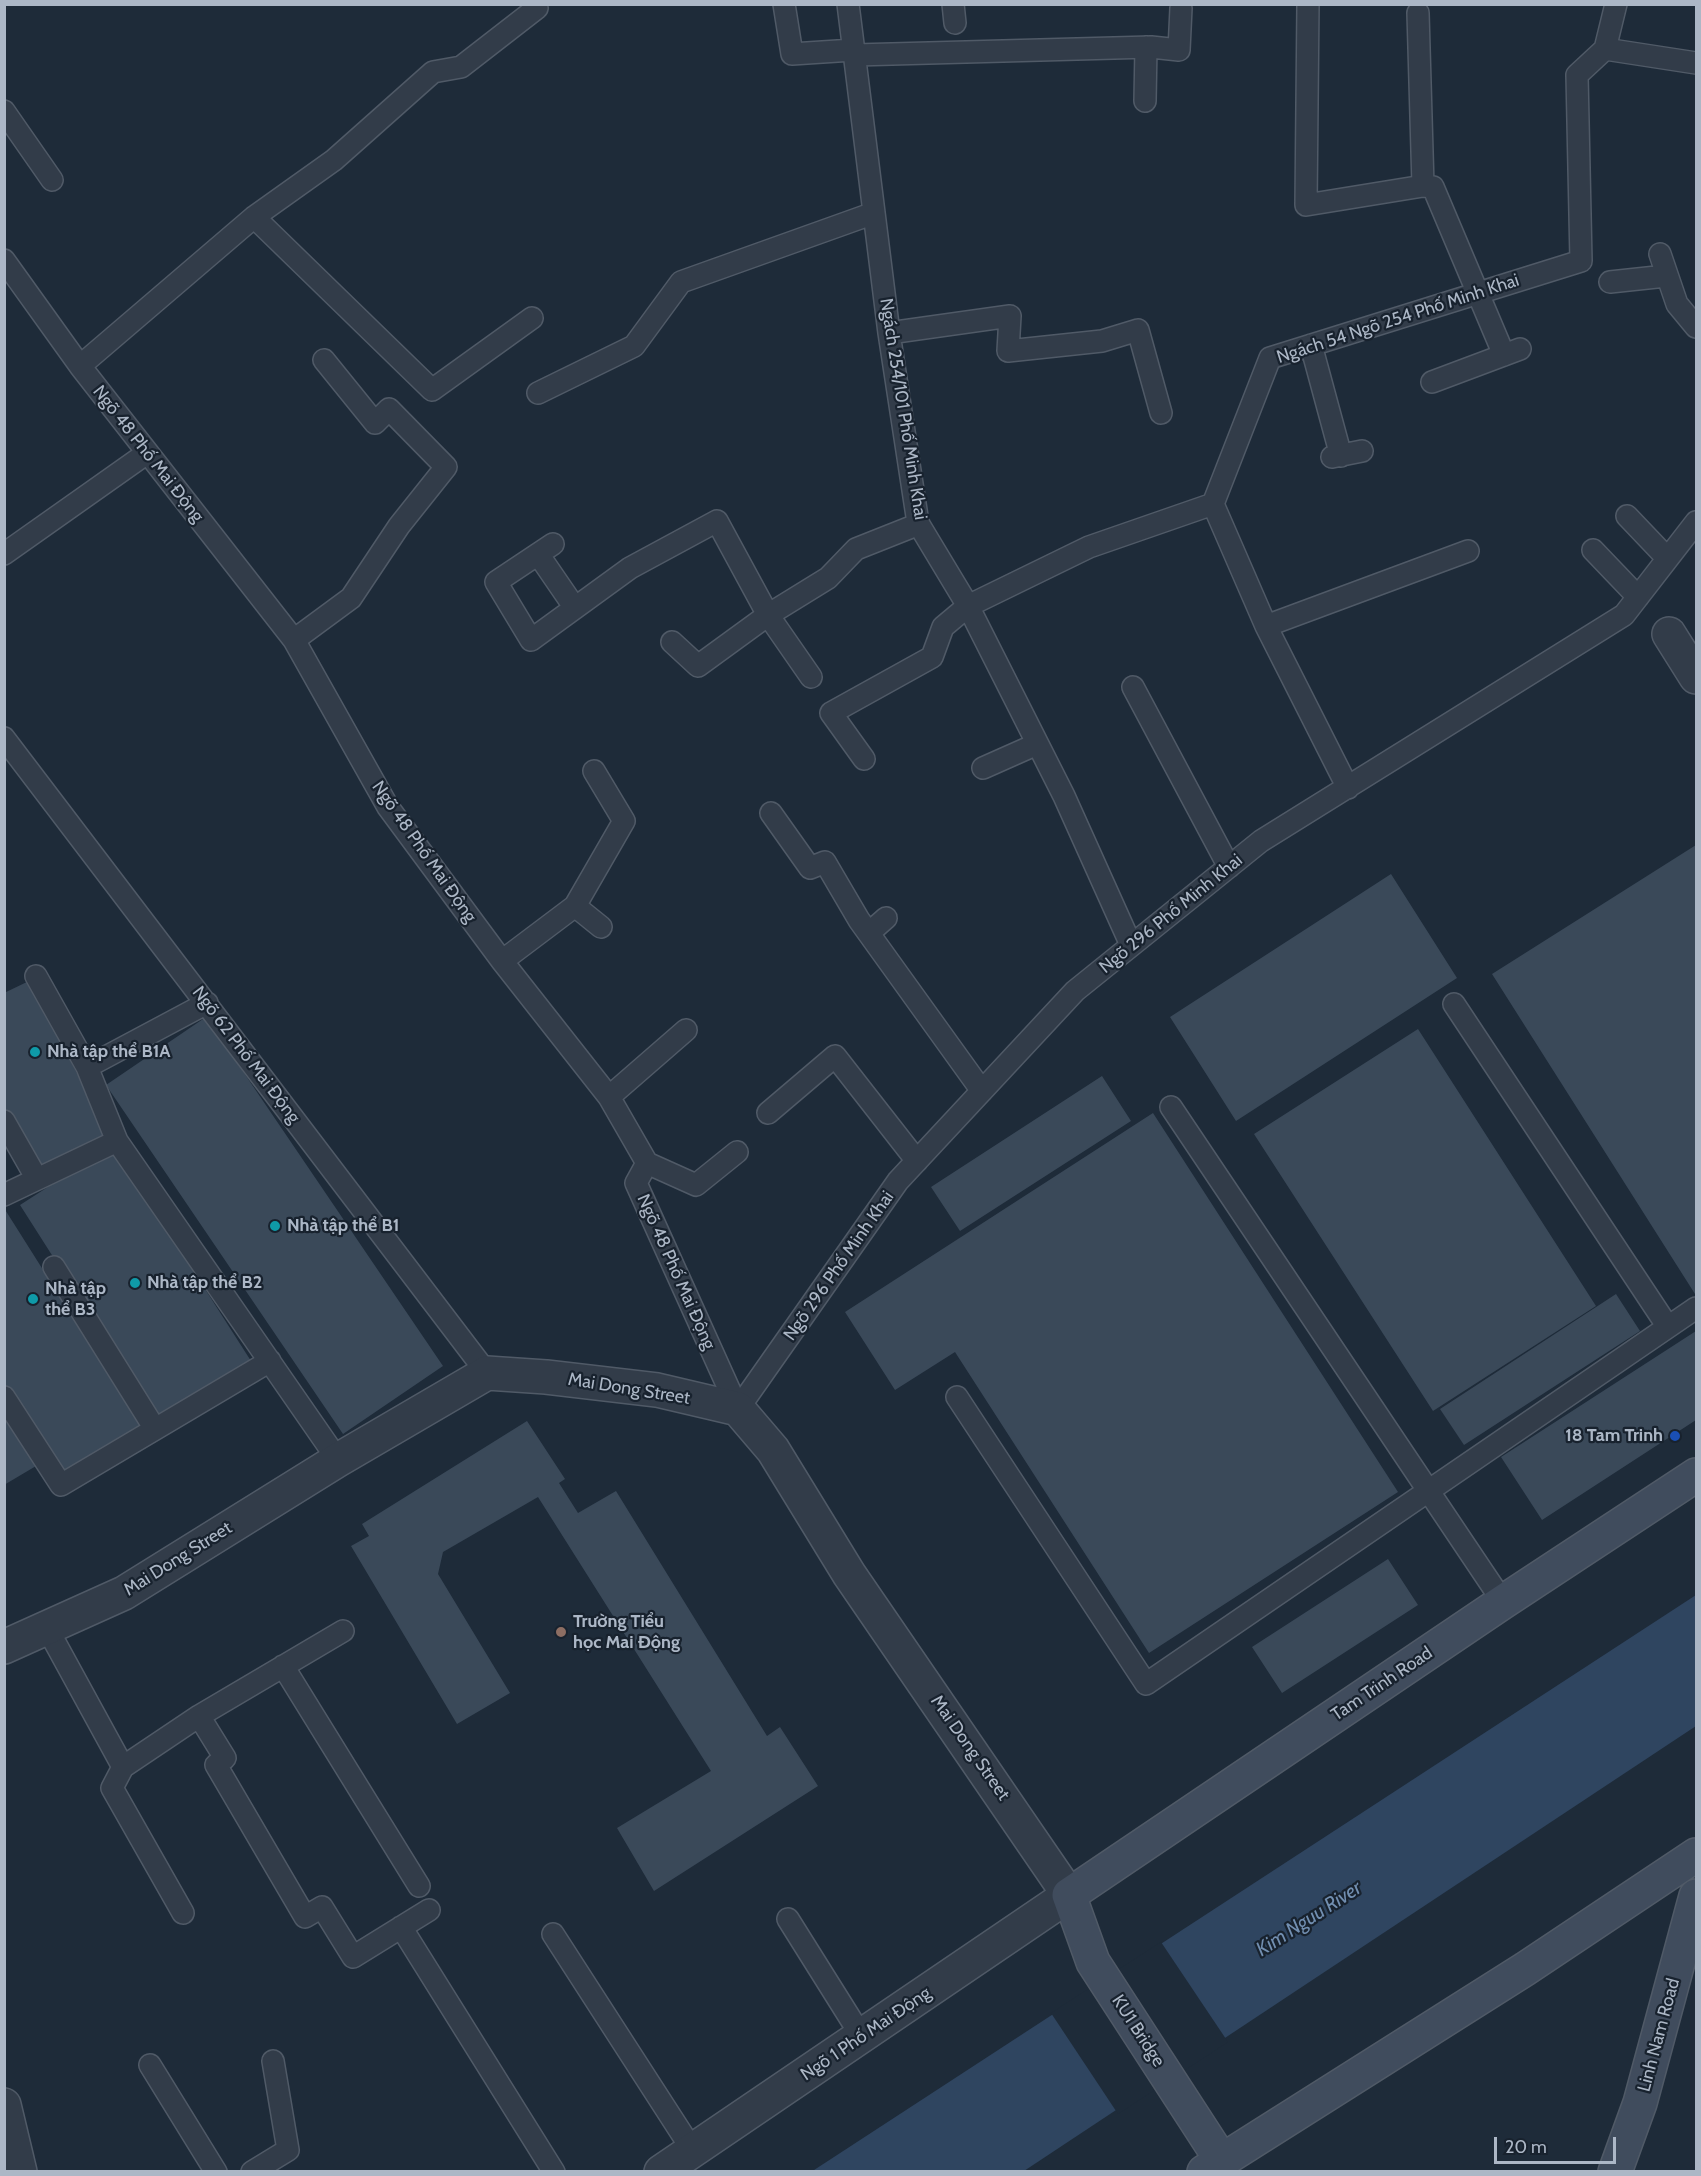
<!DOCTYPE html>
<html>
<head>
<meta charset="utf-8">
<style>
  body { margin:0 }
  #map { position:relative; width:1701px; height:2176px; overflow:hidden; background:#1e2b39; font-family:Cabin,sans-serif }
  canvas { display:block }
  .frame { position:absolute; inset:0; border:6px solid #acb7c6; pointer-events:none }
  .scale { position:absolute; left:1494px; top:2137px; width:122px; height:27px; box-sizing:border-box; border:3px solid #acb7c6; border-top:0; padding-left:8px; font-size:18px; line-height:21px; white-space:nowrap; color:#acb7c6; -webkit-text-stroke:4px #18222e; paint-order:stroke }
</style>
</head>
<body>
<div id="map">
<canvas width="1701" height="2176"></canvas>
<div class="frame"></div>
<div class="scale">20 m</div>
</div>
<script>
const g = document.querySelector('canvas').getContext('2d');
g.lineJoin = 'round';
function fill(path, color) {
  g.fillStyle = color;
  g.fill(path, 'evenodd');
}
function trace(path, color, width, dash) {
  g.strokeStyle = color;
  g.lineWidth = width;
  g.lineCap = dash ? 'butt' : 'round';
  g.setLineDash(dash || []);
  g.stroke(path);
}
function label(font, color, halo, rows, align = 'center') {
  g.font = font + ' Cabin,sans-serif';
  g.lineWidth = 4.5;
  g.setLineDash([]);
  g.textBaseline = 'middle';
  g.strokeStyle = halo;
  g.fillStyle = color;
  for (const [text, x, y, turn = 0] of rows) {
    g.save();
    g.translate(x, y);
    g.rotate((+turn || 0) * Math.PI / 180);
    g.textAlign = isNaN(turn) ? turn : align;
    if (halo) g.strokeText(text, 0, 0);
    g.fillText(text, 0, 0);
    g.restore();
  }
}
fill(new Path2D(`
  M1696,1595v131l-672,445 -213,1z`), '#2f4560');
fill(new Path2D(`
  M1161,1942l67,100 -110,72 -67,-101z`), '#1e2b39');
fill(new Path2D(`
  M1696,845v447l-1,2 -203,-320z
  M1391,874l66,104 -221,143 -66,-104z
  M29,981l80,154 -71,38 -34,-62v-118z
  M206,1017l237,349 -100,68 -237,-349z
  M1418,1029l178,277 -163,105 -179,-277z
  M1102,1076l29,45 -171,110 -29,-44z
  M1153,1113l245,379 -249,161 -194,-301 -60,38 -50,-78z
  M113,1145l138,216 -94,59 -137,-215z
  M4,1208l137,217 -81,52 -56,-88z
  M1616,1294l24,37 -176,114 -24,-36z
  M1696,1331v89l-154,100 -41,-63z
  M4,1414l32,52 -32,19z
  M527,1421l38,58 -6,4 19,30 38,-22 151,245 13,-9 38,59 -164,105 -37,-63 94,-57 -173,-274 -95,55 -5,22 72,119 -53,31 -106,-178 18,-10 -7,-12z
  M1388,1559l30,46 -136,88 -30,-46z`), '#3a4959');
const service = new Path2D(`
  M784,4l8,50 61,-4
  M848,4l41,329 29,190 50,83 96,190 67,149
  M953,4l2,19
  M1308,4l-2,201 117,-19 10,1 71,168
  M1418,13l5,173
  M1605,49l91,14
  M855,55l296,-8 28,3 2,-42
  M1145,101l1,-54
  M4,111l48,69
  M254,217l178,173 100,-72
  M1660,254l17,50 19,23
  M4,260l76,106 214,274 94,167 114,154 107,136 38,66 -11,20 102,226
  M1610,282l56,-6
  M889,333l121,-17 -2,35 94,-10 36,-11 23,83
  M1311,345l30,111
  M80,366l174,-149 80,-57 99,-88 28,-5 76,-59
  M1432,382l88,-33
  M538,393l96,-47 47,-64 193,-69
  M1332,457l30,-6
  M1627,516l40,42
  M553,544l-57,38 35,58 99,-72 87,-47 51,94 43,62
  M1593,550l45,47
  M4,554l143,-101
  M538,554l37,54
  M1266,626l202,-75
  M294,640l57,-42 48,-72 47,-59 -57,-58 -14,14 -51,-63
  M672,642l26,24 70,-51 60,-37 28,-29 63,-25
  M1133,687l96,180
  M4,738l483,635
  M864,759l-33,-46 101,-56 11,-30 25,-21 121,-59 124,-43
  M983,768l54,-24
  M1348,788l-82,-162 -53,-122 57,-146 311,-97 -4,-186 28,-26 11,-45
  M771,813l39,55 15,-6 34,58 123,171
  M575,906l26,21
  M869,933l17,-15
  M502,961l73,-55 49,-85 -30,-50
  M36,976l51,91 30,74 221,319
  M1454,1004l214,323
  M87,1067l120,-64
  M609,1097l77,-67
  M1171,1107l332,495
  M768,1113l67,-57 82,105
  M4,1121l33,58
  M647,1163l49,22 41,-33
  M4,1195l113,-54
  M54,1267l101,162
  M4,1397l57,88 209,-124
  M957,1397l189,287 550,-376
  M738,1409l160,-228 177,-190 186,-150 363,-226 72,-93
  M47,1628l76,139 76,-51 144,-85
  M283,1666l136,220
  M199,1716l26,42 -9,7 89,152 17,-10 31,50 76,-47
  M123,1767l-11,21 71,125
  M788,1919l74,118
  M401,1927l153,245
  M553,1934l140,217
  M150,2065l66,107
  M252,2172l36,-22 -15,-89`);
const minor = new Path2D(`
  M1669,634l27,43
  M4,1647l120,-54 214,-133 149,-87 59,4 111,13 81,19 35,41 76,124 220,321 -408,277
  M4,2105l16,67`);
const secondary = new Path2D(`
  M1222,2161l-129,-199 -24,-67 434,-293 193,-127
  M1204,2172l321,-203 171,-114
  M1615,2172l25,-69 56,-207`);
trace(service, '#505a67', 24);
trace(minor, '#505a67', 36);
trace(secondary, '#505a67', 36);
trace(service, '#323c49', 21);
trace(minor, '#323c49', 33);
trace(secondary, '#404c5d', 33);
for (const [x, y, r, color] of [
  [35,1052,6,"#0f9aa8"],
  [275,1226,6,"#0f9aa8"],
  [135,1283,6,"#0f9aa8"],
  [33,1299,6,"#0f9aa8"],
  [1675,1436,6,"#1a4fb4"],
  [561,1632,6,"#8d6e63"]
]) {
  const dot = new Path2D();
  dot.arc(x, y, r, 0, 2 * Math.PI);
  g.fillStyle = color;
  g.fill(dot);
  trace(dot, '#18222e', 2);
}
label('18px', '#acb7c6', '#18222e', [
  ["Ngách 54 Ngõ 254 Phố Minh Khai",1398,319,-18],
  ["Ngách 254/101 Phố Minh Khai",903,409,81],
  ["Ngõ 48 Phố Mai Động",148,454,52],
  ["Ngõ 48 Phố Mai Động",424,852,55],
  ["Ngõ 296 Phố Minh Khai",1171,914,-39],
  ["Ngõ 62 Phố Mai Động",246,1055,53],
  ["Ngõ 296 Phố Minh Khai",839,1266,-55],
  ["Ngõ 48 Phố Mai Động",676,1272,66],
  ["Mai Dong Street",629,1389,9],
  ["Mai Dong Street",178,1559,-32],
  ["Tam Trinh Road",1382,1684,-34],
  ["Mai Dong Street",970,1748,55],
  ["KU1 Bridge",1138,2031,57],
  ["Ngõ 1 Phố Mai Động",866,2034,-34],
  ["Linh Nam Road",1659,2035,-75]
]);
label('bold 18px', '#acb7c6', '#18222e', [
  ["Nhà tập thể B1A",47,1052],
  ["Nhà tập thể B1",287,1226],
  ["Nhà tập thể B2",147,1283],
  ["Nhà tập",45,1289],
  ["thể B3",45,1310],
  ["18 Tam Trinh",1663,1436,"right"],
  ["Trường Tiểu",573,1622],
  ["học Mai Động",573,1643]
], 'left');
label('italic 20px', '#728fb1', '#18222e', [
  ["Kim Nguu River",1309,1919,-33]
]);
</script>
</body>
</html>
